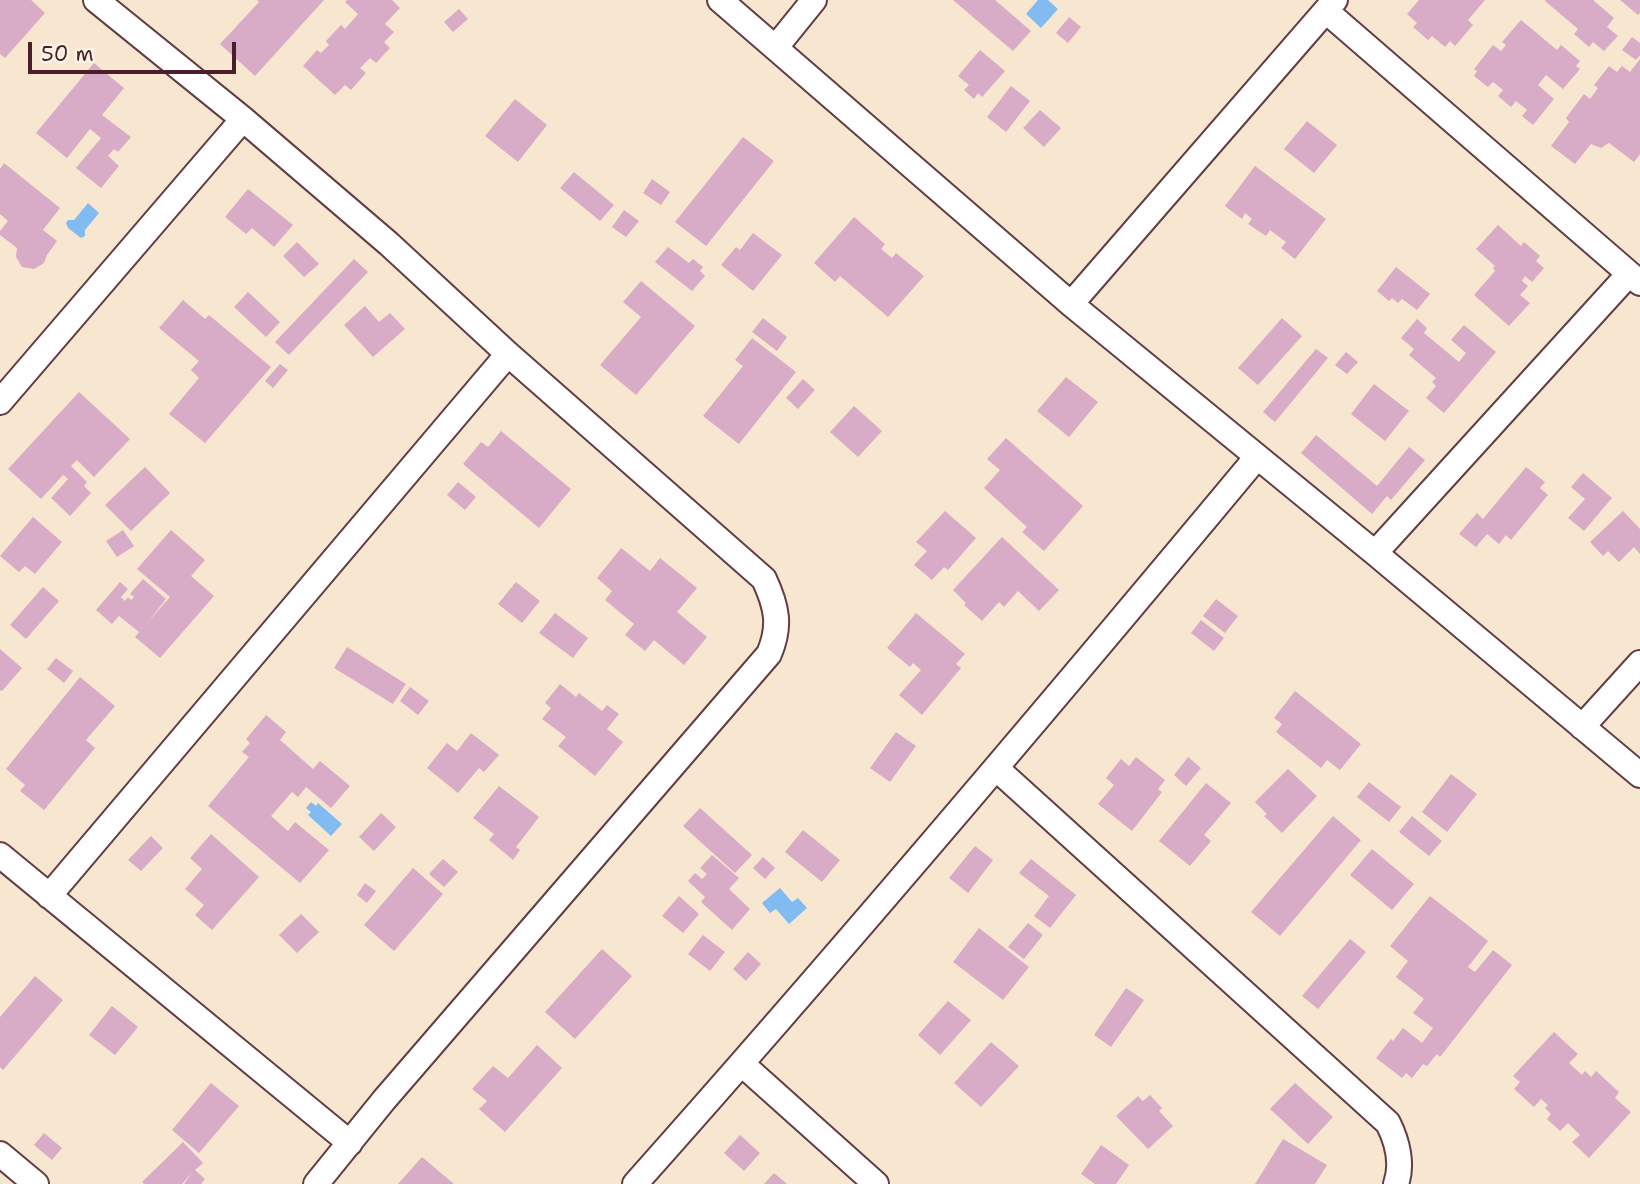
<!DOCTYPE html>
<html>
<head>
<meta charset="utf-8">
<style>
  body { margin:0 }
  #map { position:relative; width:1640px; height:1184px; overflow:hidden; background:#f8e7d0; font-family:"Shantell Sans",sans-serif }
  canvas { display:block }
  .scale { position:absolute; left:28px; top:42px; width:208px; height:32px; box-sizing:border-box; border:4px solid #4a1f2b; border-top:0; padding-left:9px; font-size:21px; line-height:24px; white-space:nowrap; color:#4a1f2b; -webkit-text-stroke:5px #fcf5e5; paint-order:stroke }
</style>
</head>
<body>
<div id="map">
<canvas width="1640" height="1184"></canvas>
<div class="scale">50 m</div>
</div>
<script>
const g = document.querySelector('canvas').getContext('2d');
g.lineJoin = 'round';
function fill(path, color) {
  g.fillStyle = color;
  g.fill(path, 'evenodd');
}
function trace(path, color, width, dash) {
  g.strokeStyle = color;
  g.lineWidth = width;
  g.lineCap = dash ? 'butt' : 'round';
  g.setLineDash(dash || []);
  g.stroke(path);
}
fill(new Path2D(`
  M1038,0h10l10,9 -17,19 -15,-14z
  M88,203l11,10 -14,17v6l-4,2 -13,-10 -2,-5 2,-3h6z
  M311,802l5,4 2,-3 24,21 -11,12 -23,-21 3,-3 -5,-4z
  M780,888l12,14 6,-4 9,10 -18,16 -13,-15 -6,4 -8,-10z`), '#81bbf2');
fill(new Path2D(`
  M0,0h31l14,13 -40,45 -5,-4z
  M257,0h67l-69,76 -35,-32 39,-42z
  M347,0h45l8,8 -15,16 9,8 -10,10 6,6 -14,15 -6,-5 -10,10 6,5 -15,17 -6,-5 -10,10 -32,-29 14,-16 4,3 8,-8 -3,-4 15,-16 4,4 13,-15 -13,-12z
  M953,0h42l36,31 -18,20z
  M1419,0h66l-17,20 5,5 -18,21 -5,-5 -5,6 -13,-11 -4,4 -15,-13 4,-4 -10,-9z
  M1546,0h47l21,18 -7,9 11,9 -14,15 -11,-9 -4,5 -15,-13 4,-5 -33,-28z
  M1620,0h20v13l-2,2z
  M459,9l9,10 -15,13 -9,-10z
  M1069,17l12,10 -13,16 -12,-10z
  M1521,20l36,30 4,-5 19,16 -4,5 4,3 -17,20 -17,-14 -8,10 16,14 -21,26 -11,-9 5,-6 -11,-9 -5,6 -13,-11 5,-6 -10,-8 -5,5 -14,-11 3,-5 -3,-2 19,-24 8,6 5,-6 -4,-3z
  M1632,37l8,6v12l-4,5 -14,-10z
  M980,50l25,21 -23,26 -4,-4 -4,6 -10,-9 5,-5 -11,-9z
  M1640,59v95l-6,8 -25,-19 -8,5 -10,-4 -16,20 -24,-18 18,-24 -3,-4 18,-24 6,5 8,-11 -4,-3 15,-19 8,6 5,-6 8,6z
  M94,63l30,25 -22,27 29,22 -13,15 -4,-3 -6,7 11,10 -18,22 -25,-20 25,-30 -11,-9 -23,29 -31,-25z
  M1011,86l19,15 -24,31 -19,-15z
  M515,99l32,26 -29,37 -33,-26z
  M1040,110l21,18 -17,19 -21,-19z
  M1307,121l30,24 -23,28 -30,-24z
  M743,137l31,24 -68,85 -31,-24z
  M4,163l56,45 -17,22 14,11 -10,14 -3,8 -10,6 -12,-2 -6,-10 1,-9 -17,-13v-4l8,-10 -8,-7v-45z
  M1255,166l71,53 -31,40 -14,-11 5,-6 -16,-12 -4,6 -18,-12 4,-5 -7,-6 -3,6 -17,-13z
  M574,172l40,33 -14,16 -40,-33z
  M652,179l18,13 -9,13 -18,-12z
  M248,189l45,36 -19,22 -22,-19 -6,6 -21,-17z
  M624,210l15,11 -13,16 -14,-10z
  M854,217l31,27 -4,5 11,9 4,-5 28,23 -36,41 -48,-41 -5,6 -21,-19z
  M1498,225l23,21 3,-4 16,14 -4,5 8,7 -12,14 -7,-6 -3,5 6,5 -8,9 10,8 -21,23 -35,-31 21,-24 -2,-3 2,-2 -19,-17z
  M753,233l29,22 -29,36 -32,-26 15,-18 4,3z
  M297,242l22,22 -15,13 -21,-21z
  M668,247l21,16 4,-4 10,8 -3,4 5,5 -13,15 -37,-29z
  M354,259l14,13 -79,83 -14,-13z
  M1396,267l34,27 -13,16 -15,-11 -4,4 -6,-5 -3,3 -12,-10z
  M641,281l54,45 -59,69 -36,-30 41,-48 -18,-15z
  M248,292l32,30 -14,15 -32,-30z
  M183,300l22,19 4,-4 62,52 -66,76 -36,-29 30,-36 -8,-8 8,-9 -40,-33z
  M365,306l14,16 11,-9 15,16 -32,28 -29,-32z
  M763,318l24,19 -10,14 -25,-19z
  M1282,318l20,18 -44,49 -20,-17z
  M1417,319l10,9 -3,5 35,29 7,-9 -15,-13 13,-15 32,27 -52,61 -18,-15 10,-12 -4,-4 4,-4 -27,-23 5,-6 -13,-11z
  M752,338l44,34 -57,72 -36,-28 40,-50 -8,-6z
  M1316,349l12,9 -53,64 -12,-10z
  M1346,352l12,10 -11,12 -12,-9z
  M280,364l8,6 -15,18 -8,-7z
  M1066,377l32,25 -29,35 -32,-26z
  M803,379l12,11 -17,19 -12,-11z
  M1374,384l35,27 -24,30 -34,-27z
  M79,392l51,47 -36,38 -17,-17 -6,6 16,16 -3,4 7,7 -21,23 -19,-18 17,-19 -5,-4 -22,24 -33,-30z
  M854,406l28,25 -24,26 -28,-25z
  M501,431l70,58 -32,39 -76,-64 18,-22 7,5z
  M1316,435l61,51 32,-39 16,13 -34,40 -4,-4 -15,18 -71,-61z
  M1006,438l77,68 -39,45 -22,-19 5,-5 -43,-39 16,-18 -13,-11z
  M145,467l25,26 -39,38 -26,-26z
  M1526,467l19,15 -5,6 8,7 -37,45 -5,-5 -7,9 -12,-10 -11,13 -17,-13 18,-21 6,6z
  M1583,473l29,25 -28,33 -16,-13 17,-19 -14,-12z
  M458,482l18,15 -11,13 -18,-15z
  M945,511l31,27 -28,32 -4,-3 -12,13 -18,-15 13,-14 -11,-9z
  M1623,511l17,18v25l-6,-7 -15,15 -11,-11 -5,5 -13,-14z
  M33,517l29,25 -27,32 -10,-8 -6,6 -19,-16z
  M123,530l11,16 -17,11 -11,-16z
  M171,530l34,30 -14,16 23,20 -54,62 -25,-21 4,-5 -20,-16 -7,8 -16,-14 24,-28 8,7 -7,8 4,4 3,-4 3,3 3,-3 -4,-3 13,-15 23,20 -19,24 23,-26 -33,-28z
  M1002,537l57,53 -20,21 -21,-20 -14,16 -5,-5 -17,19 -18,-16 2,-2 -13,-13z
  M621,548l29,23 10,-13 37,30 -20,24 30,25 -23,28 -30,-25 -9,11 -20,-16 9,-11 -29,-24 7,-9 -15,-13z
  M516,582l24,19 -18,22 -24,-19z
  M43,587l16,14 -33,38 -16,-14z
  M1216,599l22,17 -13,17 -22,-17z
  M555,613l33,25 -15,20 -34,-25z
  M916,613l49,41 -9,10 5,4 -39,47 -23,-20 22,-25 -8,-7 -3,4 -23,-19z
  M1201,620l23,18 -10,13 -23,-18z
  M347,647l59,37 -13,20 -59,-36z
  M0,649l22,19 -20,23 -2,-1z
  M56,658l17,13 -9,12 -17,-14z
  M80,677l35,29 -29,34 9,8 -51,62 -24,-19 5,-6 -19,-16z
  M560,684l16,13 3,-4 23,18 5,-6 12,9 -12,15 16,13 -28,34 -37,-30 8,-9 -24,-18 9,-11 -6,-5z
  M410,687l19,14 -11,14 -18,-14z
  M1295,691l66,53 -21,26 -13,-10 -6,8 -45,-36 6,-8 -8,-6z
  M266,715l20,17 -6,8 33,29 7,-8 30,25 -19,22 -25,-21 -8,10 -6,-5 -21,24 17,15 7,-9 34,28 -29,33 -92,-77 41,-49 -7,-5 8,-9 -4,-4z
  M896,732l20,14 -26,36 -20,-14z
  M471,733l28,22 -15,17 -5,-4 -21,25 -31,-25 20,-25 10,8z
  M1136,757l29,23 -7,9 4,3 -30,39 -34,-27 16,-19 -8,-7 15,-19 8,7z
  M1188,757l13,11 -15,18 -12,-11z
  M1288,769l29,27 -35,37 -18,-17 3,-2 -12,-12z
  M1451,774l26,20 -30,38 -25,-20z
  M1369,782l32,25 -12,15 -32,-25z
  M1206,783l25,20 -27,32 7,6 -21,25 -31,-25z
  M499,786l40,31 -23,30 4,3 -7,10 -24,-20 5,-6 -21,-16z
  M700,808l52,47 -17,18 -52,-47z
  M381,813l15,14 -22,24 -15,-14z
  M1333,816l28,24 -81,96 -29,-24z
  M1412,816l30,25 -13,15 -30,-24z
  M803,830l37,30 -18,22 -37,-30z
  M211,834l48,43 -47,53 -17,-15 9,-10 -19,-16 17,-20 -12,-11z
  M151,836l12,12 -22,23 -13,-11z
  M975,846l18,14 -25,33 -19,-15z
  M1372,849l42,35 -22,26 -42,-35z
  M712,855l27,23 -10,11 21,20 -18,21 -31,-28 4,-5 -17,-16 7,-8 7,6 5,-5 -7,-6z
  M763,857l12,11 -10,11 -12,-11z
  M443,859l15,13 -14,15 -15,-13z
  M1031,859l45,36 -26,33 -16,-12 15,-20 -30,-23z
  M413,868l30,26 -49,57 -30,-26z
  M365,883l11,8 -9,12 -10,-8z
  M679,896l20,18 -16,19 -21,-17z
  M1430,896l58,45 -20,26 7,5 18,-22 19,15 -72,92 -3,-3 -10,12 -4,-2 -11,14 -6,-5 -4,5 -26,-20 15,-19 2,2 10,-13 19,15 11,-15 -20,-15 11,-14 -28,-22 12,-16 -18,-15z
  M301,914l18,18 -22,21 -18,-18z
  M1028,923l15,12 -19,24 -16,-12z
  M979,928l50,39 -26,33 -50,-38z
  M703,935l22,17 -15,19 -22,-17z
  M1350,939l16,13 -48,57 -16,-13z
  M602,949l30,27 -57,63 -30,-27z
  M748,952l13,12 -15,17 -13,-12z
  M35,976l28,24 -60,70 -3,-3v-50z
  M1126,988l18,12 -33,47 -17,-12z
  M948,1001l23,19 -31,35 -22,-20z
  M112,1006l26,21 -23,28 -26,-20z
  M1554,1032l24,22 -9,9 13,12 3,-4 6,6 5,-6 23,21 -4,6 16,14 -42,46 -17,-16 8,-7 -12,-12 -8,8 -13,-12 4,-5 -6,-6 3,-3 -7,-6 -7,8 -20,-18 6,-7 -7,-6z
  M991,1042l28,24 -38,41 -27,-24z
  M537,1045l25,23 -57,64 -26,-23 8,-8 -15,-12 21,-23 15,12z
  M211,1083l28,23 -40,47 -27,-23z
  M1295,1083l38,34 -25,27 -38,-35z
  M1150,1095l12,13 -3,3 14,15 -25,23 -32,-33 22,-20 5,5z
  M44,1133l18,15 -10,12 -18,-15z
  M740,1135l20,18 -16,18 -20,-18z
  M1283,1139l44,26 -12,19h-60z
  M183,1142l20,21 -8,7 10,9 -4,5h-17l8,-11 -10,11h-38l-2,-2z
  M1101,1145l28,20 -13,19h-21l-14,-10z
  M422,1157l32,27h-56z
  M774,1173l13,11h-23z`), '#d8abc6');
const street = new Path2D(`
  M96,0l147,119 146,125 119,110 256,225c13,28 17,47 5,75l-385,446 -68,84
  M720,0l351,304 304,249 265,222
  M1326,11l314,272
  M776,47l38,-47
  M1071,304l264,-304
  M0,402l243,-283
  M1375,553l254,-279
  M1582,727l58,-64
  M997,769l391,354c9,18 15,41 8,61
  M0,855l350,288
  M49,896l459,-542
  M742,1064l134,120
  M0,1154l36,30
  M635,1184c212,-238 418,-482 622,-727`);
trace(street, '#643d44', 28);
trace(street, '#fff', 24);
</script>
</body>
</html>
